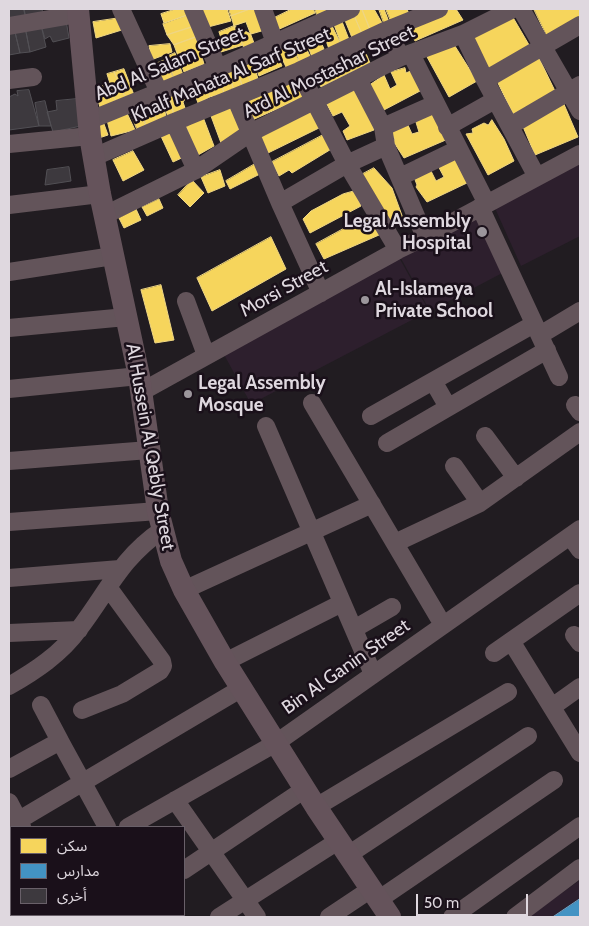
<!DOCTYPE html>
<html>
<head>
<meta charset="utf-8">
<style>
  body { margin:0 }
  #map { position:relative; width:589px; height:926px; overflow:hidden; background:#211c21; font-family:Cabin,"Noto Sans Arabic",sans-serif }
  canvas { display:block }
  .frame { position:absolute; inset:0; border:10px solid #dfd8df; pointer-events:none }
  .legend { position:absolute; left:10px; top:826px; width:175px; height:90px; box-sizing:border-box; background:#1a101a; border:1px solid #696069; margin:0; padding:6px 9px; list-style:none; font-size:15px; color:#dfd8df }
  .legend li { display:flex; align-items:center; gap:10px; height:25px }
  .legend b { width:25px; border:1px solid #696069 }
  .scale { position:absolute; left:416px; top:894px; width:112px; height:22px; box-sizing:border-box; border:2px solid #dfd8df; border-top:0; padding-left:6px; font-size:15px; line-height:18px; white-space:nowrap; color:#dfd8df; -webkit-text-stroke:4px #1a101a; paint-order:stroke }
</style>
</head>
<body>
<div id="map">
<canvas width="589" height="926"></canvas>
<div class="frame"></div>
<ul class="legend">
<li><b style="height:14px;background:#f6d55c"></b>سكن</li>
<li><b style="height:14px;background:#4393c3"></b>مدارس</li>
<li><b style="height:14px;background:#3d393e"></b>أخرى</li>
</ul>
<div class="scale">50 m</div>
</div>
<script>
const g = document.querySelector('canvas').getContext('2d');
g.lineJoin = 'round';
function fill(path, color) {
  g.fillStyle = color;
  g.fill(path, 'evenodd');
}
function trace(path, color, width, dash) {
  g.strokeStyle = color;
  g.lineWidth = width;
  g.lineCap = dash ? 'butt' : 'round';
  g.setLineDash(dash || []);
  g.stroke(path);
}
function label(font, color, halo, rows, align = 'center') {
  g.font = font + ' Cabin,sans-serif';
  g.lineWidth = 5;
  g.setLineDash([]);
  g.textBaseline = 'middle';
  g.strokeStyle = halo;
  g.fillStyle = color;
  for (const [text, x, y, turn = 0] of rows) {
    g.save();
    g.translate(x, y);
    g.rotate((+turn || 0) * Math.PI / 180);
    g.textAlign = isNaN(turn) ? turn : align;
    if (halo) g.strokeText(text, 0, 0);
    g.fillText(text, 0, 0);
    g.restore();
  }
}
fill(new Path2D(`
  M580,159v77l-59,30 -27,-60z
  M479,210l29,60 -78,41 -32,-58z
  M397,254l32,57 -178,93 -30,-55z
  M580,880v37h-52z`), '#2d1f2d');
const homes = new Path2D(`
  M176,9h10l2,6 -24,8 -3,-9z
  M203,9h24l4,12 -23,6 -7,-17z
  M229,9h21l-19,7z
  M250,9h6l9,21 -14,4 -17,-8 -3,-10z
  M292,9h21l2,4 -40,18 -5,-11z
  M315,9h15l-13,6z
  M359,9h3l8,20 -7,7 -11,-25z
  M362,9h12l8,14 -12,6z
  M379,9h5l5,13 -5,1z
  M386,9h21l2,5 -18,7z
  M446,9h10l7,11 -48,21 -8,-15z
  M534,9h46v14l-32,15z
  M352,11l11,25 -10,4 -9,-22z
  M511,14l21,36 -41,23 -19,-34z
  M188,15l4,12 -25,8 -4,-11z
  M120,18l5,11 -29,9 -3,-16z
  M341,19l9,23 -8,4 -9,-24z
  M246,22l8,21 -10,5 -10,-22z
  M331,24l11,22 -12,6 -8,-23z
  M234,26l9,19 -25,8 -3,-10 7,-2 -3,-9z
  M192,27l4,10 -22,8 -7,-10z
  M316,30l8,19 -4,2 1,6 -8,3 -9,-25z
  M196,37l8,27 -20,8 -10,-27z
  M301,38l11,22 -12,4 -7,-22z
  M288,39l12,25 -13,5 -12,-25z
  M453,43l24,38 -28,16 -23,-42z
  M170,44l2,8 -21,8 -3,-7 2,-2 -1,-5z
  M362,44l8,19 -49,24 -9,-17z
  M273,45l9,21 -23,10 -8,-22z
  M175,53l8,22 -9,3 -8,-21z
  M251,54l7,25 -7,4 -8,-20z
  M539,58l17,35 -43,21 -17,-35z
  M165,60l8,17 -13,6 -7,-18z
  M243,63l8,20 -9,2 -7,-20z
  M235,65l7,20 -8,6 -6,-21z
  M405,68l1,5 7,-3 7,21 -38,20 -14,-25 16,-11 6,14 7,-4 -6,-13z
  M124,69l10,26 -9,2 -11,-25z
  M228,70l6,21 -10,2 -6,-20z
  M114,72l12,27 -9,7 -10,-32z
  M218,73l6,20 -14,4 -6,-18z
  M202,76l8,21 -12,6 -8,-22z
  M297,78l7,19 -54,24 -8,-17z
  M110,83l7,23 -16,5 -6,-22z
  M354,85l17,33 3,12 -27,10 -4,-9 7,-5 -8,-14 -9,4 -8,-15z
  M185,87l4,7 -6,8 3,9 -12,5 -5,-23z
  M161,93l6,28 -10,1 -8,-22z
  M169,93l5,23 -6,1 -7,-22z
  M148,101l9,21 -11,5 -7,-22z
  M563,102l15,35 -43,18 -14,-33z
  M128,105l12,3 -4,3 3,7 4,-2 3,9 -9,4z
  M234,105l6,28 -19,10 -10,-27z
  M125,109l10,21 -24,6 -5,-20z
  M313,109l8,18 -53,26 -8,-17z
  M432,112l16,27 -44,19 -11,-17 2,-1 -4,-8 16,-9 5,11 7,-2 -4,-13z
  M203,117l11,29 -16,9 -12,-28z
  M492,120l12,19 10,22 -26,14 -22,-41 7,-1 -1,-4 12,-6 4,2z
  M104,124l4,11 -12,4 -5,-13z
  M172,126l14,30 -13,6 -14,-30z
  M325,134l8,14 -41,25 -3,-3 -10,6 -7,-14z
  M133,151l11,19 -21,11 -10,-21z
  M455,156l14,26 -42,20 -11,-15 1,-2 -3,-8 16,-8 6,12 8,-4 -7,-13z
  M255,164l5,10 -30,15 -4,-8z
  M374,168l18,20 12,33 -15,7 -28,-53z
  M220,170l5,16 -17,7 -7,-16z
  M192,180l12,13 -14,14 -12,-12z
  M355,191l6,15 -51,27 -7,-14 8,-8 32,-17z
  M159,199l4,9 -16,8 -5,-9z
  M136,209l5,11 -17,8 -5,-10z
  M369,215l10,20 -55,24 -8,-15z
  M271,237l15,32 -74,42 -15,-33z
  M161,285l13,55 -19,3 -14,-53z`);
fill(homes, '#f6d55c');
trace(homes, '#efd683', 1);
const schools = new Path2D(`
  M580,899v18h-27z`);
fill(schools, '#4393c3');
trace(schools, '#72a8cb', 1);
const building = new Path2D(`
  M9,9h15l2,9h-17z
  M24,9h18l1,6 -17,3z
  M66,20l3,18 -16,4 -3,-6 -5,3 -4,-14z
  M41,25l5,22 -16,5 -5,-25z
  M25,27l5,25 -10,1 -6,-25z
  M14,28l6,25 -11,2v-25z
  M29,90l10,36 -30,4v-33l6,-3 3,2 -1,-5z
  M77,99l4,27 -28,6 -6,-20 10,-2 -1,-9z
  M45,101l6,25h-12l-4,-23z
  M69,167l2,14 -26,4 2,-15z`);
fill(building, '#3d393e');
trace(building, '#525055', 1);
trace(new Path2D(`
  M121,9l38,83
  M193,9l25,59
  M263,9l12,34
  M521,9l59,102
  M9,26l69,-12
  M387,30l14,27
  M463,34l22,46 52,97
  M411,54l76,150
  M299,71l48,93 51,86
  M358,79l25,48 3,19 39,91
  M9,80l24,-3
  M485,80l95,-55
  M235,97l45,106 41,90
  M88,121l130,-53 133,-59
  M174,122l22,48
  M510,126l70,-41
  M383,127l52,-23
  M447,127l48,-27
  M9,144l81,-8
  M94,157l80,-35 125,-51 88,-41 52,-21
  M400,177l58,-28
  M280,203l67,-39 39,-18
  M9,205l91,-11
  M480,207l79,170
  M105,215l91,-45 54,-37 151,-76 62,-23 50,-25
  M9,272l104,-16
  M186,301l20,54
  M9,328l117,-11
  M540,335l40,-24
  M433,381l15,26
  M9,389l130,-13
  M141,392l257,-142 27,-13 155,-83
  M312,403l131,222
  M575,405l5,7
  M371,416l163,-92
  M266,426l107,248
  M485,436l31,42
  M387,443l160,-93
  M9,461l140,-11
  M454,466l26,37
  M9,522l149,-11
  M570,536l10,14
  M395,543l85,-40 100,-71
  M9,578l111,-9
  M184,590l188,-86
  M354,629l38,-22
  M9,633l70,-3
  M574,635l6,8
  M511,641l69,112
  M494,653l86,-60
  M225,662l117,-59
  M9,686c26,-15 52,-32 70,-57 29,-38 42,-71 83,-99
  M41,705l19,36
  M552,707l28,-20
  M82,710l40,-16 38,-23 3,-5 -1,-5 -54,-74
  M9,769l51,-28 47,86
  M175,800l82,117
  M9,802l13,25
  M316,807l192,-115
  M9,826l233,-138
  M128,827l148,-84 304,-214
  M348,855l180,-119
  M184,870l121,-81
  M9,896l2,-2
  M378,900l176,-120
  M82,915l1,2
  M142,915l1,2
  M113,917l3,-2
  M219,917l119,-76
  M329,917l42,-28
  M452,917l128,-91
  M515,917l65,-49`), '#63545a', 18);
trace(new Path2D(`
  M78,9l12,127 10,58 39,182 19,135 13,50 13,29 41,72 91,145 74,110`), '#65535b', 22);
for (const [x, y, r, color] of [
  [482,232,6,"#9c969c"],
  [365,300,5,"#9c969c"],
  [188,394,5,"#9c969c"]
]) {
  const dot = new Path2D();
  dot.arc(x, y, r, 0, 2 * Math.PI);
  g.fillStyle = color;
  g.fill(dot);
  trace(dot, '#1a101a', 2);
}
label('19px', '#dfd8df', '#1a101a', [
  ["Abd Al Salam Street",170,64,-23],
  ["Ard Al Mostashar Street",329,72,-26],
  ["Khalf Mahata Al Sarf Street",231,75,-23],
  ["Morsi Street",284,289,-29],
  ["Al Hussein Al Qebly Street",150,447,80],
  ["Bin Al Ganin Street",346,667,-35]
]);
label('bold 19px', '#dfd8df', '#1a101a', [
  ["Legal Assembly",471,221,"right"],
  ["Hospital",471,243,"right"],
  ["Al-Islameya",375,289],
  ["Private School",375,311],
  ["Legal Assembly",198,383],
  ["Mosque",198,405]
], 'left');
</script>
</body>
</html>
